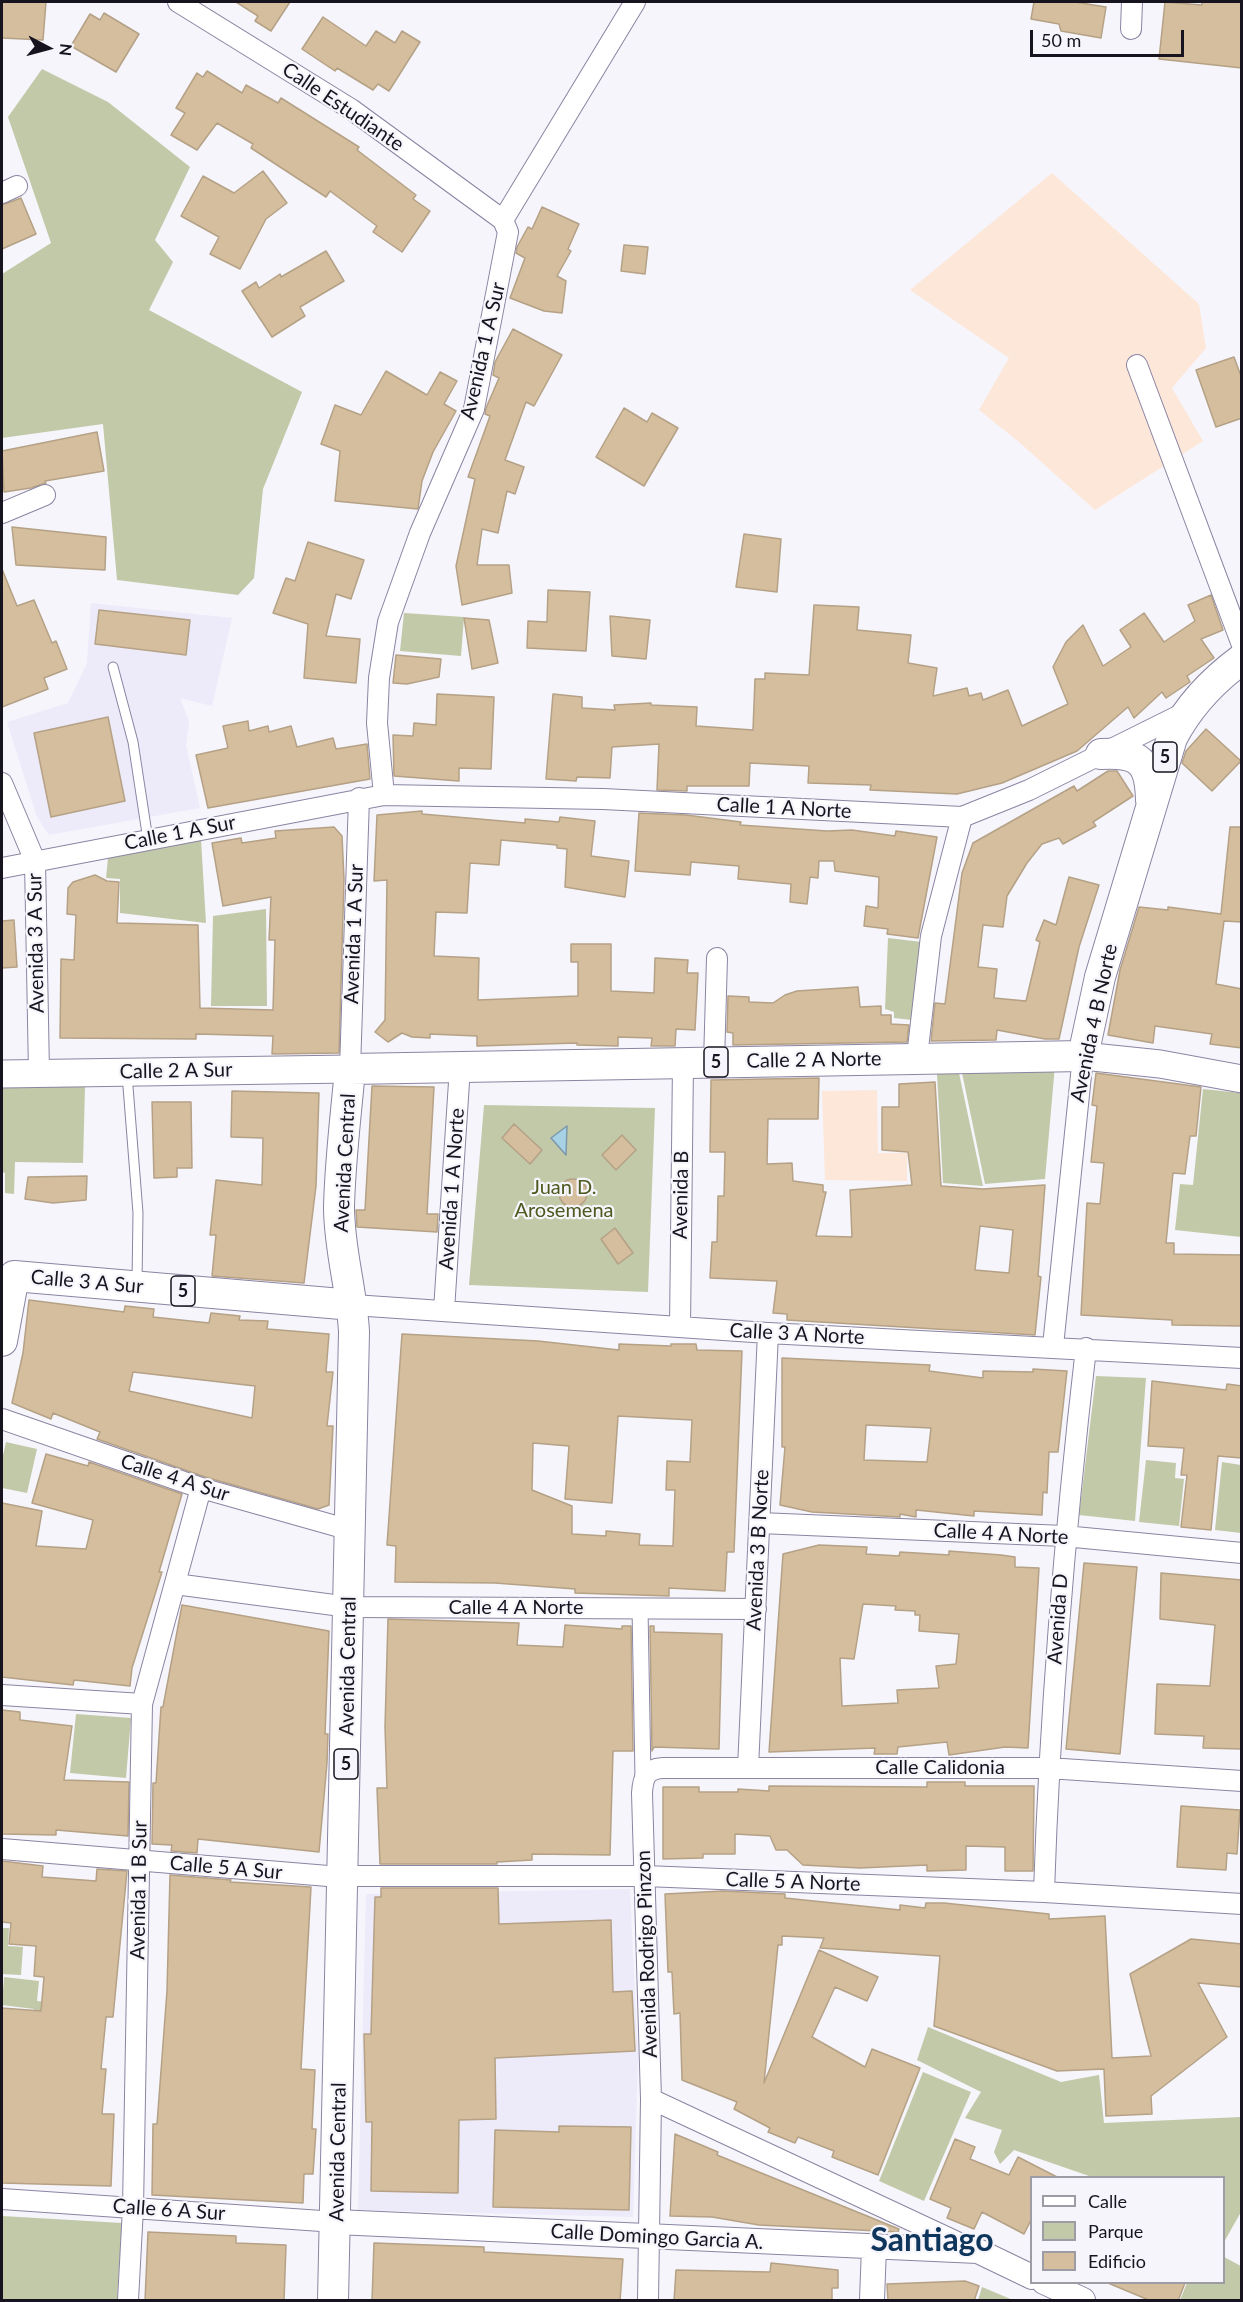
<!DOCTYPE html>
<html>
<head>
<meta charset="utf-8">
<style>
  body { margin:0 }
  #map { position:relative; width:1243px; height:2302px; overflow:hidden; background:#f6f5fb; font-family:Lato,sans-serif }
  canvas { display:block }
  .frame { position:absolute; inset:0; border:3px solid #17141f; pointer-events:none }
  .legend { position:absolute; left:1030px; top:2176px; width:195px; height:108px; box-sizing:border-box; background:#f6f5fb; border:2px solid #9d9ba3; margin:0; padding:8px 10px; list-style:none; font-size:18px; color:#17141f }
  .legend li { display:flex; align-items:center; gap:12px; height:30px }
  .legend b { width:30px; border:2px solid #9d9ba3 }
  .north { position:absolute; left:18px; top:18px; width:60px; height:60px; -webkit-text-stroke:4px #f6f5fb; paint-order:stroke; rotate:96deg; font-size:16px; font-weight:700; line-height:24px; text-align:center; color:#17141f }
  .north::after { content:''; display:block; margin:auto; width:21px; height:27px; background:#17141f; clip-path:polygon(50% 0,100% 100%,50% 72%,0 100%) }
  .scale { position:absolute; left:1030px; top:30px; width:154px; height:27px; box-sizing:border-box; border:3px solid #17141f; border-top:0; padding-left:8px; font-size:18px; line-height:21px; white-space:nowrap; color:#17141f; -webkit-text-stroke:4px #f6f5fb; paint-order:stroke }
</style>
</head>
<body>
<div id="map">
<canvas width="1243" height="2302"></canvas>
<div class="frame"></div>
<ul class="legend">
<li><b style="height:8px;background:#fff"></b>Calle</li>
<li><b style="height:16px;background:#c1c9a8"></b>Parque</li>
<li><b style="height:16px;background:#d5be9d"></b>Edificio</li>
</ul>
<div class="north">N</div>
<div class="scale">50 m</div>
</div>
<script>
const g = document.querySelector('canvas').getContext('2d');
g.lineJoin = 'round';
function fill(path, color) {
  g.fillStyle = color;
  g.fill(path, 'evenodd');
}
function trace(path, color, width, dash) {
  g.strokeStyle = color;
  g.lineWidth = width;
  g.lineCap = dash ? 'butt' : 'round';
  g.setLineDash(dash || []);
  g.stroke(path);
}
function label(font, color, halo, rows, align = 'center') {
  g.font = font + ' Lato,sans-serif';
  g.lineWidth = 4.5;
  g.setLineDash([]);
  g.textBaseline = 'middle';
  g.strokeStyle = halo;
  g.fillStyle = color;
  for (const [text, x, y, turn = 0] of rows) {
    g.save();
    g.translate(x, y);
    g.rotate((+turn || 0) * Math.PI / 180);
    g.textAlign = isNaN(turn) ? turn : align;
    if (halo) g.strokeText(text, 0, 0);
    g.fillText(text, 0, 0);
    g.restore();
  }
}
fill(new Path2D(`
  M91,603l141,15 -20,88 -32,-8 9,23 -3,24 14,63 -151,27 -12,-18 -30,-95 61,-19 19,-40z
  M630,1889l8,170 -5,158 -275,-7 8,-316z`), '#edeafa');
fill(new Path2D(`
  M1052,173l147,131 7,44 -34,40 31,53 -108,69 -76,-68 -40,-32 30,-52 -99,-68z
  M877,1090l1,63h29v28l-82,-1 -3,-89z`), '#fde7d9');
fill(new Path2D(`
  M42,69l66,33 82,65 -35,73 18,22 -24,48 153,82 -39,97 -9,89 -16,17 -121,-15 -14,-156 -101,14v-164l49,-31 -43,-126z
  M404,613l60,4 -3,39 -61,-5z
  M201,840l5,83 -86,-10v-34l-14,-1 2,-20z
  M266,909l1,97h-56l2,-90z
  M888,938l34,4 -10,78 -18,-2v-6l-9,-3z
  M1055,1065l-10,114 -60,5 -24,-116z
  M959,1073l24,113 -40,-3 -6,-109z
  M2,1085l83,2 -2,76 -68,-1 -1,32 -9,-1v-20l-3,-1z
  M1203,1089l38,4v144l-66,-7 5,-46 13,1z
  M484,1105l171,3 -7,184 -179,-7z
  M1096,1376l50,2 -11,143 -56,-6z
  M6,1442l31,7 -10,44 -25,-5v-28z
  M1146,1460l30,3 -1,15 9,1 -5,47 -40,-4z
  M1222,1462l19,3v68l-26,-3z
  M76,1714l55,4 -5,60 -56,-5z
  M2,1928h7l-1,18 15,1 -2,28 -19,-1z
  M4,1977l35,4 -2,20 9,1 -17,61 5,-54 -32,-4z
  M928,2027l133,55 38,-7 5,48 137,-6v95l-17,30v-64l-132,-1 -78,-27 -14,14 -6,-12 8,-22 -37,-12 16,-26 -64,-32z
  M923,2072l48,20 -47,109 -45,-20z
  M2,2216l120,7 -5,77h-115z
  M1224,2257l17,9v34h-61l7,-17 37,-1z
  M982,2287l31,13h-35z`), '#c1c9a8');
const water = new Path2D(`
  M567,1126l-1,29 -15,-17z`);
fill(water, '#a7d1e5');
trace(water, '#7c98aa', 1.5);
const building = new Path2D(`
  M2,2h44l-3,38 -41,-2z
  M236,2h54l-19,29 -16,-10 3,-5z
  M1034,2h41l31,5 -5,31 -40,-7 -2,-7 -28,-5z
  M1165,2l37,3v-3h40v66l-83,-9z
  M104,13l35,21 -23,38 -45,-26 19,-32 10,6z
  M323,17l43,29 10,-15 19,12 7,-12 18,11 -31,49 -11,-7 -5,6 -36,-22 -2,3 -33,-22z
  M207,71l35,22 4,-8 32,18 3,-5 78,49 -2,3 59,45 -3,4 17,12 -28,41 -29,-20 4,-6 -47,-35 -4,6 -75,-49 2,-4 -36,-21 -20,27 -26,-15 14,-22 -9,-5 21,-35 6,4z
  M263,171l24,32 -21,16 -26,50 -30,-15 9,-17 -38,-21 22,-40 31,17z
  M21,198l15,36 -34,15v-44z
  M542,207l37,17 -11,25 3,2 -14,25 9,5 -4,32 -18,-2 -34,-13 15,-40 -9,-5 1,-6 11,-20 4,2z
  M624,245l24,2 -3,27 -24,-3z
  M326,251l18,30 -44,26 5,9 -33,21 -30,-46 14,-9 3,6 21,-14 1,3z
  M513,329l49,26 -28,51 -8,-4 -21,58 19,7 -9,27 -8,-3 -9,42 -16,-4 -5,36h32l3,28 -50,12 -6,-39 19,-87 -7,-2 22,-61 -5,-2 1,-6 13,-30 -6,-3 2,-13z
  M1234,357l8,22v39l-26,9 -20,-57z
  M386,371l41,24 13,-23 17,9 -13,23 12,7 -23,41 -11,29 -4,28 -83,-8 5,-50 -19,-7 14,-39 26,10z
  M624,408l23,14 5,-9 26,15 -34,58 -48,-29z
  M97,432l7,39 -59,10 1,2 -15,5 -27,4 -2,-41z
  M12,527l94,10 -1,33 -89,-5z
  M744,534l37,5 -4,53 -41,-5z
  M308,542l56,18 -13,39 -15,-5 -10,42 34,3 -4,44 -52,-5 4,-54 -35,-11 13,-35 9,3z
  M2,569l15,37 17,-6 18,43 4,-2 11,28 -23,9 4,11 -46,18z
  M548,590l42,2 -4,59 -59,-3 1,-27 19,1z
  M1211,595l12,35 -22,9 13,19 -27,18 3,6 -24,16 -4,-6 -28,26 -6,-11 -51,44 -75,32 -45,11 -87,-4 1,-5 -63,-2 1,-17 -59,-3 -1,23h-62v5l-30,-1 2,-46 -47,3 -2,31 -33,-1 -1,4 -30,-2 7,-85 29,3v11l33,2 -1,-5 37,-2v2l46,2 -1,19 57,4 2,-51h10v-6l44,2 5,-70 45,2 -2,23 54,5 -3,28 29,5 -4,28 34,-8 2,8 12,-3 2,7 25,-10 14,36 46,-22 -15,-37 13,-25 17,-17 20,41 28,-19 -11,-17 24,-17 20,29 31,-21 -7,-16z
  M99,610l91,10 -4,35 -91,-11z
  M610,616l40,4 -4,39 -34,-3z
  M464,618l25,2 9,43 -26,6z
  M396,655l45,4 -2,18 -32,7 -14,-1z
  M437,694l57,3 -3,72 -32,-1v13l-65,-5 -1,-41 20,1 1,-13 22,2z
  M108,717l17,84 -74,16 -17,-84z
  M248,721l1,10 19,-5 1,6 22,-6 6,21 36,-9 3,11 31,-5 3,35 -162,29 -12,-53 32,-7 -5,-22z
  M1206,729l35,32 -29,30 -30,-28 4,-12z
  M1108,771h9l16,25 -40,26 3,4 -33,18 -4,-6 -17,6 -15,19 -20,33 -4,31 -20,-2 -5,42 19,2 -3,29 32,3 14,-59 -4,-2 8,-20 12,5 13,-48 30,8 -20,62 -20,92h-14l-48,-9 -1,10 -65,1 4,-38 10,1 17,-131 11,-30 101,-57 3,5z
  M422,811v3l103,9v-4l34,3 1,-5 35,4 -4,35 38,5 -4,36 -60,-10 2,-38 -10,-1v-3l-56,-5 -2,25 -29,-2 -3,50 -31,-1 -2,44 45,2 -1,42 100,-4v-34h-7v-18h40v47l43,2 1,-35 33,2 -1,13h11l-3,57 -19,-1 -1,17h-24l1,-8 -34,-1v9l-41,-1v-2l-100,3v-10l-47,-2v4l-18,-1 -10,-4 -14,9 -13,-10 10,-12 2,-140 -13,1 3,-66z
  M639,813l47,2 55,7 -1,3 87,6 25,-1 43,6 1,-5 41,6 -19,101 -31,-4 1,-5 -24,-3 2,-20 12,2 1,-31 -44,-6 -1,-10h-15l-1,17 -8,-1 -3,27 -17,-2 1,-18 -53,-5 1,-13 -48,-4 -1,13 -55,-4z
  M334,827l8,9 2,43 -5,174 -67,1 1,-18 -77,-2v5l-136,-1 1,-79 13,1 2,-45 -9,-1 1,-26 5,-6 22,-7 12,6 12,1 -2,41 81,2 2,83 73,2 2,-70h-6l2,-43 -48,9 -11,-63 29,-5 1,5 34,-5 -1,-7z
  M1230,827h12v95l-18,-1 -8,63 26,5v59l-32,-4 2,-10 -57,-8 -2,17 -45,-8 12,-65 19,-63 29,3v-3l53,7z
  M14,920l3,47 -15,1v-47z
  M858,987l2,20 21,-1v9h10v9l18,1 -2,17 -174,3v-12l-6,-1 1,-36 21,1v5l24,1 12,-8 12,-4z
  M1096,1073l105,14 -5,49h-6l-5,38 -12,-1 -7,70h8v11l68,1v71l-70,-1v-5l-91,-5 6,-112 13,1 4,-41 -13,-1 6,-56 -5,-1z
  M819,1078l-1,41h-50l-1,45 25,-1 1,18 30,4v7h3l-10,44 36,1 -2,-47 62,-5 -4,-33 -26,-2v-43h17v-23l36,-2 6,104 42,3 62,-4 -7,91 3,1 -6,58 -248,-15v-6l-14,-1 4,-32 -67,-3 2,-36h5l1,-46h6l1,-44h-15l1,-72zM980,1226l33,4 -4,43 -34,-3z
  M372,1086l62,1 -7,127h11l-1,18 -80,-5 -1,-17h9z
  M232,1091l87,2 -3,93 -12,97 -92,-7 4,-41h-6l6,-55 46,5 1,-47 -32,-1z
  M152,1102h39l1,66h-15v9l-23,1z
  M514,1124l28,26 -12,14 -28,-26z
  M622,1135l14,15 -20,20 -14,-15z
  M87,1176l-1,24 -33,3 -28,-4 3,-22z
  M559 1193a14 14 0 1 1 28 0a14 14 0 1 1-28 0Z
  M615,1228l18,25 -15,11 -17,-25z
  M29,1300l95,12 1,-6 29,3 -1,8 56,6 2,-10 29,3 -1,4 29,1 -1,8 62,5 -3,38h7l-6,54h6l-4,79 -11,4 -113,-32 -108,-38 3,-7 -47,-19 -2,6 -39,-16 11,-50zM133,1372l122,14 -3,32 -123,-27z
  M402,1334l136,7 81,9v-6l52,2v-2h25l1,6 45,1 -8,201h-7l-2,39 -56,-3v8l-94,-3v-4l-80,-6 -100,-1 1,-36 -9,-1zM618,1416l74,4 -2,42 -23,-1 -1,29h9l-2,56 -34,-1 1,-11 -34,-3v5l-34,-2v-28l-40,-16 1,-47 36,3 -4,53 47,4z
  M782,1358l148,7 -1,6 54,7v-7l50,1v-3l34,2 -9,81h-9l-2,41 -4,-1 -1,23 -68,-4v5l-58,-6v7l-16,-3v3l-88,-5 -32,-7 5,-58h-3zM866,1425l65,3 -4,34 -63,-2z
  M1152,1381l74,9 1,-6 15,2v72l-24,-2 -7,74 -30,-3 6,-52h-6l3,-27 -36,-2z
  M46,1454l42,12 1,-4 93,32 -23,78h3l-30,96 -2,18 -56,-6 -1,5 -71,-8v-174l40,8 -6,35 50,3 7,-29 -61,-17z
  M819,1545l48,2 -1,7 33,2 1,-4 49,3v-4l52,4 14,2v10l24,1 -11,180 -23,-1 -56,8 -2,-13 -49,5 -1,7h-23l1,-6 -106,4 14,-198zM863,1604l33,2 -1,4 20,1v4h5l-1,16 40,3 -3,30 -20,2 3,22 -42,2 1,13 -56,3 -2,-48 14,1z
  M1084,1563l53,4 -17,187 -54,-5z
  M1161,1573l81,7v169l-39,-1 1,-12 -49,-2 2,-50 53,2 5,-61 -55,-6z
  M182,1605l147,26 -4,103h3l-1,29 -8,89 -121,-13 -1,14 -26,-2 1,-6 -20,-1 1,-61h3l5,-76h2z
  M388,1619l131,4 -2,22 46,2 2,-22 57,4v-3h9l2,125h-20l-3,104 -78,-1v6l-35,2v2h-117l-3,-76h10l-2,-61z
  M650,1626h4v6l68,2 -3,115 -65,-2 -2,4z
  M2,1710l18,2v8l52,6 -8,54 65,2 -1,54 -72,-6v5l-54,-1z
  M927,1782h38v4h69l-1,85h-28v-24l-39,-1v24l-39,1v-6l-67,3 -57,-3 -16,-15h-11l-6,-14 -35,-2v20h-32v4l-40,1v-72h36v5h39v-3l31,2v-5l158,1z
  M1181,1806l59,4 -3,44 -10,-1 -1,17 -49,-3z
  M2,1861l41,5 -1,11 54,4 1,-12 30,2 -14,146h-7l-5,52h5l-4,45h12l-3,72 -109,-3v-175l39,3 3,-34 -10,-1 2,-30 -27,-2 2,-21 -9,-1z
  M170,1875l61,5 -1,2 81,5 -10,182 14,1 -3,59h4l-3,45h-9l-1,29 -151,-8 1,-71h4l10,-133z
  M381,1888h117l1,36 112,-4 2,72 19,-1 3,60 -140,7 1,61 -37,1 -1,73 -87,-2 1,-69h-6l-2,-88h7l4,-137h6z
  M723,1891l62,3v4l115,12v-5l25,3 1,-5h18l105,11v5l56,-3 7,142 39,-2 -21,-82 61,-35 51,5v43l-44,-4 29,54 -76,59 1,18 -46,2 -2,-47 -47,2 -123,-45 6,-70 -120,-8 4,-10 -42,-2v9h-4l-14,138 55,-133 59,27 -11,24 -32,-14 -23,50 53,30 7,-18 48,19 -42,107 -46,-18 2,-6 -36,-14 -3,6 -27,-11 2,-4 -36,-19 3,-7 -55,-22 -2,-67 -6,1 -2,-42h-4l-3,-78z
  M559,2126l72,1 -2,83 -136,-3 2,-77 64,2z
  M675,2134l43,18 -1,3 182,74 -1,3 -139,-7 -47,-8 -42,-1z
  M955,2139l20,8 -5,12 39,16 9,-18 41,21h-27v40l-8,16 -42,-22 -8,17 -27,-11 4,-10 -21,-9z
  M148,2232l88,4v7l50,2 -2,56h-139z
  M374,2243l110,4v5l139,7 -3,42h-248z
  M771,2263l67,7v18h-6v13h-158l2,-31 94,2z
  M965,2281l14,5 -5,15h-86l-1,-17z
  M1108,2283h77l-7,18h-27z`);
fill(building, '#d5be9d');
trace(building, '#b4a186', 1.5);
const service = new Path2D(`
  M113,667l20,75 15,98
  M127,1074l11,139 -1,69`);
const pedestrian = new Path2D(`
  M640,1608l3,170`);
const minor = new Path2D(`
  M178,2l173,107 152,111
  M1131,29l1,-27
  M2,193l15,-7
  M503,220l132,-218
  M1137,365l105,280
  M2,513l43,-18
  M2,783l33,78 4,212
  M384,795l-7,-72 2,-45 9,-56 32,-89 54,-124 34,-177 -5,-12
  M2,868l382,-73 219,4 359,18 67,-27 157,-78
  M917,1057l14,-121 31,-119
  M714,1062l3,-104
  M350,1069l9,-271
  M353,1305l415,28 474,25
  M444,1310l16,-243
  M680,1327l3,-264
  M1053,1346l30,-290
  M2,1419l199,69 149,42
  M760,1523l304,13 178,17
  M175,1584l174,23 407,2
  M2,1695l140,9
  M748,1768l20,-435
  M2,1849l326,27h317l399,16 198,12
  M1044,1892c6,-183 21,-363 42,-544
  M651,2099l321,150
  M2,2199l334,23
  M128,2300l5,-92 9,-504 59,-216
  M648,2300l3,-201 -9,-306c1,-16 4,-24 21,-25h385l194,13`);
const tertiary = new Path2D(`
  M336,2222l642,29 54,26
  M1044,2282l39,18
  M872,2300l2,-53`);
const secondary = new Path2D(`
  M1083,1056l77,8 82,15
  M2,1074l348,-5`);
const primary = new Path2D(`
  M1101,754c38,-2 49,7 50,46
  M2,1341l12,-65 339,29
  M333,2300l21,-968c-2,-42 -15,-82 -15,-125 1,-46 7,-92 11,-138l733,-13 17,-79 72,-239c17,-33 40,-57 70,-79`);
trace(service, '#8b84a2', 11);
trace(pedestrian, '#8b84a2', 17);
trace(minor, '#8b84a2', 22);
trace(tertiary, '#8b84a2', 26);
trace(secondary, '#8b84a2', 29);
trace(primary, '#8b84a2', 32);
trace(service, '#fff', 9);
trace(pedestrian, '#fff', 15);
trace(minor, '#fff', 20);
trace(tertiary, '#fff', 24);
trace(secondary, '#fff', 27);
trace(primary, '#fff', 30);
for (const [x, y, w] of [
  [1165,757,24],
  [716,1062,24],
  [183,1291,24],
  [346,1764,24]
]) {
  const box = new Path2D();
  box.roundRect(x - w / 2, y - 15, w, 30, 4.5);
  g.fillStyle = '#f6f5fb';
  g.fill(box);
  trace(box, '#17141f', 1.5);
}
label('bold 18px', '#17141f', null, [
  ["5",1165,757],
  ["5",716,1062],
  ["5",183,1291],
  ["5",346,1764]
]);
label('20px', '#17141f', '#f6f5fb', [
  ["Calle Estudiante",343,107,34],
  ["Avenida 1 A Sur",483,351,-77],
  ["Calle 1 A Norte",784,808,3],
  ["Calle 1 A Sur",180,833,-11],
  ["Avenida 1 A Sur",354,934,-88],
  ["Avenida 3 A Sur",36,943,-91],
  ["Avenida 4 B Norte",1094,1023,-78],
  ["Calle 2 A Norte",814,1060,-1],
  ["Calle 2 A Sur",176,1071,-1],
  ["Avenida Central",345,1163,-87],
  ["Avenida 1 A Norte",452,1189,-86],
  ["Avenida B",681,1195,-89],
  ["Calle 3 A Sur",87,1282,5],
  ["Calle 3 A Norte",797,1334,3],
  ["Calle 4 A Sur",175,1478,18],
  ["Calle 4 A Norte",1001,1534,3],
  ["Avenida 3 B Norte",758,1550,-87],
  ["Calle 4 A Norte",516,1608],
  ["Avenida D",1058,1619,-86],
  ["Avenida Central",348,1666,-89],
  ["Calle Calidonia",940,1768],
  ["Calle 5 A Sur",226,1868,5],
  ["Calle 5 A Norte",793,1882,2],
  ["Avenida 1 B Sur",139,1890,-89],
  ["Avenida Rodrigo Pinzon",647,1954,-92],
  ["Avenida Central",338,2152,-89],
  ["Calle 6 A Sur",169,2210,4],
  ["Calle Domingo Garcia A.",657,2237,3]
]);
label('20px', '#4d591f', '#f6f5fb', [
  ["Juan D.",564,1188],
  ["Arosemena",564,1211]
]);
label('bold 32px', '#0e355b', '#f6f5fb', [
  ["Santiago",932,2241]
]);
</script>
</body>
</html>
